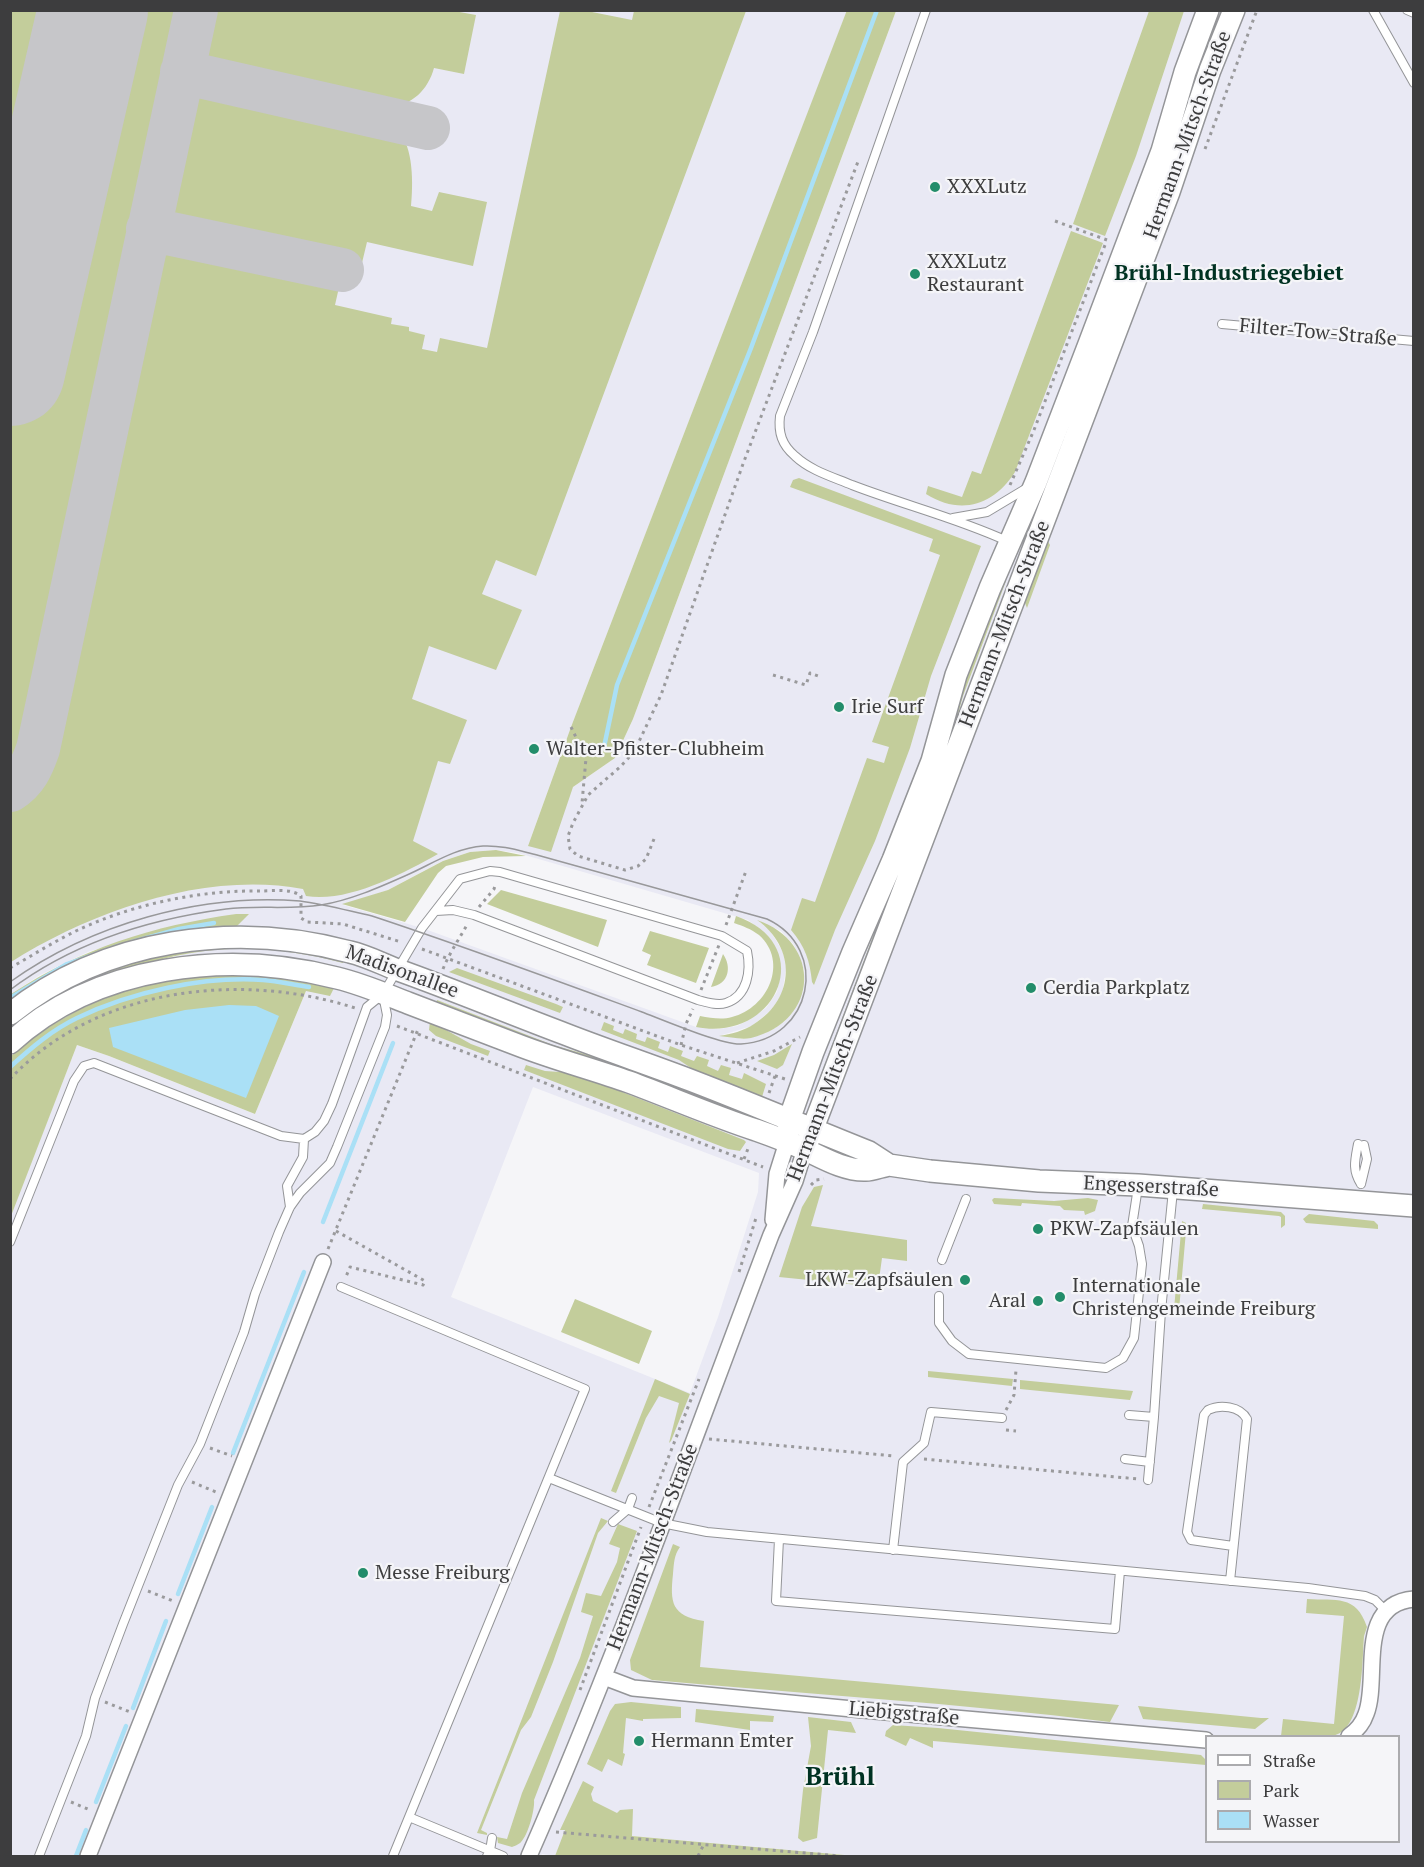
<!DOCTYPE html>
<html>
<head>
<meta charset="utf-8">
<style>
  body { margin:0 }
  #map { position:relative; width:1424px; height:1867px; overflow:hidden; background:#f5f5f8; font-family:"PT Serif",serif }
  canvas { display:block }
  .frame { position:absolute; inset:0; border:12px solid #3d3d3e; pointer-events:none }
  .legend { position:absolute; left:1205px; top:1735px; width:195px; height:108px; box-sizing:border-box; background:#f5f5f8; border:2px solid #ababae; margin:0; padding:8px 10px; list-style:none; font-size:18px; color:#3d3d3e }
  .legend li { display:flex; align-items:center; gap:12px; height:30px }
  .legend b { width:30px; border:2px solid #ababae }
</style>
</head>
<body>
<div id="map">
<canvas width="1424" height="1867"></canvas>
<div class="frame"></div>
<ul class="legend">
<li><b style="height:8px;background:#fff"></b>Straße</li>
<li><b style="height:16px;background:#c3cd9b"></b>Park</li>
<li><b style="height:16px;background:#aae0f6"></b>Wasser</li>
</ul>
</div>
<script>
const g = document.querySelector('canvas').getContext('2d');
g.lineJoin = 'round';
function fill(path, color) {
  g.fillStyle = color;
  g.fill(path, 'evenodd');
}
function trace(path, color, width, dash) {
  g.strokeStyle = color;
  g.lineWidth = width;
  g.lineCap = dash ? 'butt' : 'round';
  g.setLineDash(dash || []);
  g.stroke(path);
}
function label(font, color, halo, rows, align = 'center') {
  g.font = font + ' "PT Serif",serif';
  g.lineWidth = 4.5;
  g.setLineDash([]);
  g.textBaseline = 'middle';
  g.strokeStyle = halo;
  g.fillStyle = color;
  for (const [text, x, y, turn = 0] of rows) {
    g.save();
    g.translate(x, y);
    g.rotate((+turn || 0) * Math.PI / 180);
    g.textAlign = isNaN(turn) ? turn : align;
    if (halo) g.strokeText(text, 0, 0);
    g.fillText(text, 0, 0);
    g.restore();
  }
}
fill(new Path2D(`
  M11,11h836l-276,716 -43,119 45,-59 42,-29 18,-39 263,-708h517v1845h-556l-291,-26 -11,26 -13,-2 -1,2h-530l-1,-640 67,-171 32,11 146,58 51,-123 -13,-13 -268,66 -14,12 -1,-23 124,-65 46,-13 24,-5 32,-2 38,2 42,6 27,7 -69,-18 -92,3 -153,64 -18,14v-22l141,-66 42,-8 26,-2 28,-14h-12l-146,37 -50,24 -29,19zM496,850l22,3 230,67 20,16 9,15 4,17 -4,24 -11,16 -17,12 -12,6 -18,3 -23,-2 -274,-99 -79,-23 45,-15 55,-29 27,-9zM759,921l22,10 13,14 10,25 -1,21 -18,30 -10,7 -25,10 -8,1 -20,-4 30,-9 18,-15 12,-16 4,-27 -3,-16 -12,-20zM533,1087l226,86 -1,19 -40,125 -28,76 -239,-96zM1206,1736h192v106h-192z`), '#e9e9f4');
fill(new Path2D(`
  M11,10l174,1 -159,745 -3,9 -12,10z
  M847,10l49,1 -263,708 -18,39 -42,29 -22,65 -23,-6 43,-119z
  M454,11l22,4 -12,59 -30,-6c-6,22 -22,37 -45,40l-180,-39 -13,-22 8,-36z
  M560,11h27l45,9 2,-9h112l-210,565 -40,-16 -14,34 40,16 -26,60 -67,-24 -17,53 55,21 -17,44 -12,-3 -25,80 25,13c-36,20 -90,49 -132,42l-3,-7c-99,-18 -210,22 -292,73v-165c13,-9 23,-17 32,-31l112,-525 8,-5 6,1 173,37 -7,31 57,13 -1,6 18,3v4l16,4 -3,14 15,3 3,-14 47,10z
  M1149,11h35l-48,145 -31,80 -32,-12z
  M204,88l176,35c7,2 13,3 18,8 16,16 15,54 13,75l21,5 7,-19 48,10 -14,64 -106,-24 -6,25 -193,-42 -4,-3 -4,-7 24,-111z
  M1071,231l32,12 -88,229c-21,33 -54,44 -89,22l2,-8 34,11 10,-26 9,3z
  M799,478l182,68 -50,130 -21,72 -35,93 -40,89 -21,55 -2,-3c-2,-21 -7,-36 -21,-52l11,-32 13,4 52,-144 17,5 5,-16 -17,-5 68,-187 -11,-4 4,-12 -143,-52 3,-7z
  M1046,538l4,7 -23,63 -4,-10z
  M1002,579l4,2 -43,115 -9,33 -133,358 -4,-2 104,-276 36,-114z
  M496,850l30,6 -43,1 -37,9 -8,7 -33,49 -63,-18 46,-14 55,-29 27,-9z
  M501,890l106,30 -9,27 -111,-43z
  M236,914h13l-14,14 -41,2 -42,8 -141,66v-10c71,-46 141,-68 225,-80z
  M736,916c83,29 41,127 -40,111l4,-11c11,2 22,4 32,1 36,-9 57,-55 27,-82 -8,-6 -16,-9 -25,-12z
  M757,920c65,22 63,101 -6,118 -10,2 -21,-1 -32,-2 12,-2 25,-5 35,-12 42,-26 42,-77 3,-104z
  M650,931l59,17 -13,35 -49,-18 4,-10 -9,-4z
  M237,943l107,16 -1,4c-72,-19 -136,-20 -207,4 -14,5 -27,14 -40,21 -29,15 -57,30 -85,45v-7c49,-39 109,-66 171,-78 18,-3 37,-3 55,-5z
  M723,954c9,13 6,30 -12,33z
  M457,968l99,36 7,3 -3,6 -111,-41z
  M264,975l71,11 -5,10 -24,-5 -51,123 -146,-58 -32,-11 -66,171v-160c58,-50 116,-72 192,-80 20,-2 41,-1 61,-1z
  M437,1000l116,45 60,17 142,53 -1,4 -319,-114z
  M430,1021l41,23 19,7 -2,5 -52,-20 -7,-6z
  M604,1022l10,4 -1,4 10,4 2,-5 12,5 -1,5 9,3 2,-5 13,5 -2,6 10,4 2,-6 13,5 -2,5 13,5 3,-5 12,4 -2,6 11,5 3,-6 10,3 -2,7 13,4 2,-6 22,11 -4,13 -13,-3 -49,-20 -21,-14 -78,-30z
  M792,1044l-9,21 -6,4 -20,-8 17,-6z
  M526,1065l19,6 29,2 170,67 2,2 -6,9 -12,-2 -204,-79z
  M823,1185l-12,41 96,14v21l-25,-3 -4,29 -99,-10 23,-70 12,-20z
  M994,1198l60,3 34,-3 10,2 -3,11 -10,4 -1,-4 -20,-1 -4,-4 -38,-3 -1,3 -27,-2 -2,-4z
  M1203,1204l78,8 4,4v9l-4,3v-11l-2,-1 -77,-7z
  M1309,1214l65,7 4,4v4l-72,-6 -3,-4z
  M1182,1221l4,2v8l-7,79 -5,-1z
  M575,1299l77,32 -13,33 -78,-32z
  M928,1371l85,8 -1,7 -84,-9z
  M655,1379l35,15 -19,47 -2,2 10,-40 -20,-7 -13,22 -30,75 -5,-2z
  M1020,1380l113,11 -3,9 -110,-11z
  M601,1518l7,3 -10,12 -45,129 -22,55 -10,13 -40,100 6,3v2l-10,-2z
  M618,1524l19,7 -103,269c1,10 -6,35 -13,42 0,1 -8,5 -9,5l-14,-4 -1,-6 10,2 15,-46 58,-135 13,-42 -12,-4 5,-19 15,3 16,-34 3,-14 -11,-4z
  M673,1544l7,3c-6,8 -6,16 -7,27 -3,28 -2,42 31,47l-4,46 419,38 -9,17c-152,-19 -305,-28 -458,-42l-21,-10 -1,-10z
  M1307,1599c29,2 49,-5 60,28l-3,9c-2,24 0,95 -32,100 -16,3 -35,1 -51,0l2,-17 51,5 10,-108 -38,-3z
  M631,1702l50,5v11l-38,1v2l-17,-3 -3,35 2,1 -3,12 -14,-7 -6,13 -15,-8 23,-53 5,-7z
  M1138,1706l123,12h8l-14,11 -112,-10z
  M696,1709l78,7 -1,6 -23,-1v9l-55,-8z
  M808,1717l43,5 5,11 -28,-3 -11,108 -14,4 -5,-4 5,-48 8,-44z
  M893,1725l45,3 263,27 5,5v5l-273,-24v7l-23,-10 -4,8 -21,-10 1,-5z
  M583,1781l11,6 -3,7 2,7 24,12 3,-3 13,-1 -1,27 224,20h-301l10,-26h-5z`), '#c3cd9b');
fill(new Path2D(`
  M229,1005l27,1 23,10 -33,82 -133,-51 -4,-19 76,-18z`), '#aae0f6');
trace(new Path2D(`
  M604,747l13,-62 134,-337 126,-338
  M132,942l47,-13 35,-6
  M10,998l57,-34 54,-19
  M10,1067c21,-19 42,-37 67,-49 54,-26 126,-42 186,-38 15,1 31,5 46,7
  M323,1222l70,-179
  M233,1453l71,-181
  M178,1594l34,-87
  M133,1708l33,-87
  M96,1802l30,-76
  M76,1856l10,-26`), '#aae0f6', 4.5);
trace(new Path2D(`
  M182,72l246,56
  M148,229l194,41
  M10,790c16,-10 22,-24 28,-41l158,-739`), '#c6c6c9', 44);
trace(new Path2D(`
  M10,371l83,-361`), '#c6c6c9', 110);
const lane = new Path2D(`
  M926,10l-113,322 -33,84c-2,17 2,29 15,40 16,15 38,21 57,29 52,20 105,33 155,56
  M1373,10l41,73
  M1407,10l7,3
  M1222,324l192,17
  M953,518l34,-6 40,-24
  M1358,1144c-3,16 -6,26 3,40
  M1361,1184l6,-25 -3,-14
  M290,1207l-3,-21 16,-29 1,-18
  M10,1242l64,-161 10,-15 10,-3 187,73 23,3 11,-7 9,-11 8,-17 35,-97 16,-13 39,-66 38,-49 30,-8 10,1 222,64 25,15c4,19 1,45 -21,52 -9,3 -20,-1 -28,-3l-224,-85 -21,-5 -17,1
  M942,1260l24,-61
  M341,1287l244,102 -192,467
  M939,1296v27l13,18 17,13 137,14 17,-10 11,-20 8,-74 -3,-18 -7,-20 6,-39
  M1129,1415l25,2
  M1125,1459l25,3
  M549,1478l113,45 45,9 601,56 57,8 10,4 11,11
  M1148,1480l6,-63 7,-106 12,-121
  M613,1522l15,-13 4,-11
  M779,1539l-3,62 339,28 5,-58
  M893,1550l10,-88 21,-19 7,-31 71,6
  M1230,1581l17,-162c-7,-13 -27,-15 -39,-9l-4,5 -17,117 4,8 42,6
  M409,1817l94,39
  M39,1856l47,-120 9,-38 28,-74 55,-139 22,-41 44,-112 11,-38 24,-62 11,-25 10,-14 30,-30 7,-16 48,-120 2,-12 -4,-20
  M487,1856l3,-5 2,-13`);
const street = new Path2D(`
  M773,1220l4,-46 10,-32
  M604,1677l29,11 230,22 343,30
  M1349,1736c7,-5 14,-13 17,-22 14,-35 -11,-110 48,-115
  M88,1856l235,-594
  M529,1856c89,-203 163,-413 242,-621l24,-54 10,-32`);
const secondary = new Path2D(`
  M10,1014c95,-76 226,-93 340,-62 17,4 32,12 48,18 56,20 111,43 167,64 41,16 83,30 125,46 60,23 119,48 179,72l20,13 41,6 109,10 99,4 276,21
  M10,1043c86,-79 218,-93 327,-65 25,6 48,16 71,25 37,14 73,28 110,42 36,14 74,24 111,37 43,16 84,34 127,48 17,6 33,12 48,19 19,9 41,22 62,21 7,0 16,-4 23,-5
  M787,1142l2,-22 24,-68 40,-100 40,-92 39,-99 24,-86 34,-87 46,-106 53,-138 73,-193 23,-79 23,-62
  M805,1149l364,-957 41,-122 24,-60`);
trace(lane, '#949598', 10);
trace(street, '#949598', 18);
trace(secondary, '#949598', 24);
trace(new Path2D(`
  M1205,149l52,-139
  M1055,221l52,19
  M1010,485l24,-55 71,-185
  M773,675l33,10 4,-12 8,3
  M571,727l15,31 -4,45
  M654,839l-8,20 -8,7 -13,4 -47,-14 -8,-7 -2,-13 5,-13 15,-28 32,-28 14,-15 27,-57 82,-231 116,-305
  M479,907l15,-18 2,-6
  M726,925l20,-54
  M422,949l259,96 104,34
  M10,968c23,-13 45,-27 68,-38 55,-26 122,-40 183,-39 12,0 30,-3 40,5v22l6,4 36,2 58,18
  M443,969c6,-15 16,-30 24,-44
  M701,990l18,-45
  M397,1026l366,141
  M681,1045l5,-21 7,-15
  M737,1063l37,-12 26,-14
  M10,1079c86,-92 231,-108 345,-71
  M769,1093l6,-17
  M744,1159l5,-13
  M811,1185l5,-5 8,-1
  M336,1231l89,50 -2,4 -73,-18 -5,12
  M328,1249l91,-222
  M739,1272l17,-54
  M1006,1410l8,-15 2,-25
  M1006,1430l10,1
  M709,1439l185,17
  M210,1448l22,8
  M924,1459l214,20
  M192,1482l24,10
  M649,1507l50,-128
  M148,1591l25,10
  M580,1690l61,-163
  M105,1702l25,10
  M71,1802l19,8
  M556,1832l284,24
  M698,1856l5,-10`), '#9a9a9c', 3, [3, 4.5]);
trace(lane, '#fff', 8);
trace(street, '#fff', 15);
trace(secondary, '#fff', 21);
trace(new Path2D(`
  M10,982c81,-58 191,-89 290,-81 24,3 49,10 72,15 91,30 180,63 270,96 21,8 80,33 99,32 71,-4 90,-95 26,-125l-230,-64c-17,-4 -35,-10 -54,-9 -28,2 -51,18 -76,29 -27,12 -56,25 -86,30 -31,5 -64,0 -95,4 -76,10 -154,34 -216,81`), '#98989a', 1.5);
for (const [x, y, r, color] of [
  [935,187,6,"#238d6a"],
  [915,274,6,"#238d6a"],
  [839,707,6,"#238d6a"],
  [534,749,6,"#238d6a"],
  [1031,988,6,"#238d6a"],
  [1038,1229,6,"#238d6a"],
  [965,1280,6,"#238d6a"],
  [1060,1297,6,"#238d6a"],
  [1038,1301,6,"#238d6a"],
  [363,1573,6,"#238d6a"],
  [639,1741,6,"#238d6a"]
]) {
  const dot = new Path2D();
  dot.arc(x, y, r, 0, 2 * Math.PI);
  g.fillStyle = color;
  g.fill(dot);
  trace(dot, '#f5f5f8', 2);
}
label('20px', '#3d3d3e', '#f5f5f8', [
  ["Hermann-Mitsch-Straße",1188,135,-70],
  ["Filter-Tow-Straße",1318,333,5],
  ["Hermann-Mitsch-Straße",1005,624,-69],
  ["Madisonallee",402,972,20],
  ["Hermann-Mitsch-Straße",833,1078,-69],
  ["Engesserstraße",1151,1187,3],
  ["Hermann-Mitsch-Straße",653,1547,-69],
  ["Liebigstraße",904,1714,5]
]);
label('20px', '#3d3d3e', '#f5f5f8', [
  ["XXXLutz",947,187],
  ["XXXLutz",927,262],
  ["Restaurant",927,285],
  ["Irie Surf",851,707],
  ["Walter-Pfister-Clubheim",546,749],
  ["Cerdia Parkplatz",1043,988],
  ["PKW-Zapfsäulen",1050,1229],
  ["LKW-Zapfsäulen",953,1280,"right"],
  ["Internationale",1072,1286],
  ["Christengemeinde Freiburg",1072,1309],
  ["Aral",1026,1301,"right"],
  ["Messe Freiburg",375,1573],
  ["Hermann Emter",651,1741]
], 'left');
label('bold 22px', '#003222', '#f5f5f8', [
  ["Brühl-Industriegebiet",1229,274]
]);
label('bold 26px', '#003222', '#f5f5f8', [
  ["Brühl",840,1778]
]);
</script>
</body>
</html>
